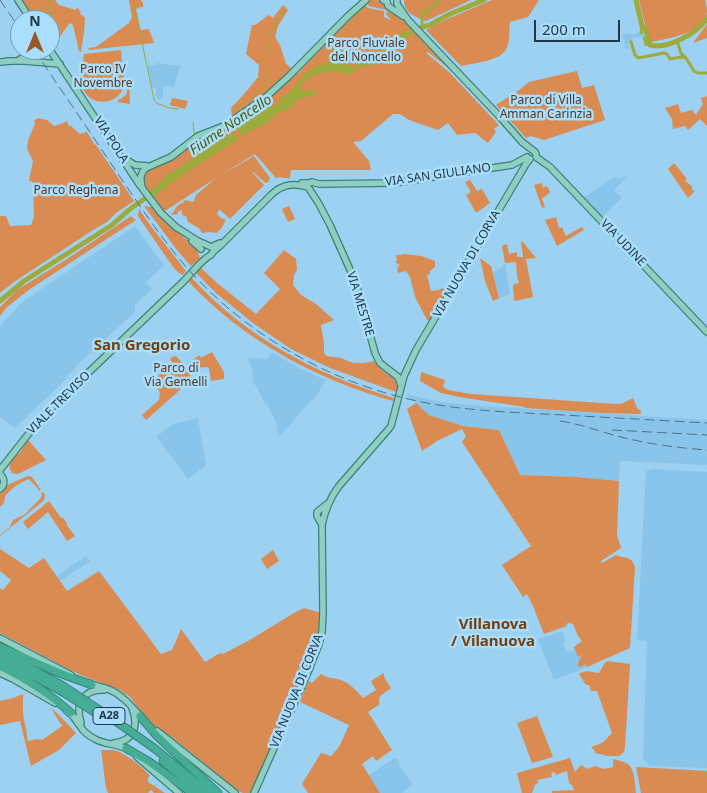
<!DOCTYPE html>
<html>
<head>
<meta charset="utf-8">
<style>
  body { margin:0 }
  #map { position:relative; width:707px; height:793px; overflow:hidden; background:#9dd1f1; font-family:"Noto Sans",sans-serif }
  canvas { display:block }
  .north { position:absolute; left:10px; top:10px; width:50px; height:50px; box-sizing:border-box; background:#a9deff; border:1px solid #739cb5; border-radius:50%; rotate:0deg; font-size:14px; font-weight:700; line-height:20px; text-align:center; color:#223845 }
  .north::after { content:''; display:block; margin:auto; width:18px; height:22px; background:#995823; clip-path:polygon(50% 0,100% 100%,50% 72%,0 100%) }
  .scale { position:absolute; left:534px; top:20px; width:86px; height:22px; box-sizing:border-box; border:2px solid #223845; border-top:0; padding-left:6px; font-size:15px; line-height:18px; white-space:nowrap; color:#223845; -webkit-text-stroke:4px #a9deff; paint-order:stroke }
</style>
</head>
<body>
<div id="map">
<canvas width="707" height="793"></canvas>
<div class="north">N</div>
<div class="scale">200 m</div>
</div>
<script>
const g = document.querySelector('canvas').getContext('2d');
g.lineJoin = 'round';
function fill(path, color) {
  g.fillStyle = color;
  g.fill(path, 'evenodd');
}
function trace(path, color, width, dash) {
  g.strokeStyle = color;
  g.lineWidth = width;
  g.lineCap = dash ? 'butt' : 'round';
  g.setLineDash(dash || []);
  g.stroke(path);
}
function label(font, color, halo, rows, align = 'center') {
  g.font = font + ' "Noto Sans",sans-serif';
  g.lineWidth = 5;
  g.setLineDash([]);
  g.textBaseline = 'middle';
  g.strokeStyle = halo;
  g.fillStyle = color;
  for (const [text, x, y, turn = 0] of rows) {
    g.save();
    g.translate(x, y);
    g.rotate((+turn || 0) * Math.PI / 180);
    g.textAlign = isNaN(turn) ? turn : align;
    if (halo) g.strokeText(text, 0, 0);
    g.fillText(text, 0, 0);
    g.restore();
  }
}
fill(new Path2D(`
  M644,32l1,4 -13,2 5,19h3l24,-5 4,2 1,3h-2l-2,-3h-2l-24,5 -5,-2 -4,-15 -3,1 2,5 -3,1 -4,-14 8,-2 1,2z
  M156,63l24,3 -6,21 -7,-1 -4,1v10l-4,3 -3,-3v-10l-4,1 -5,-22 9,-1z
  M626,177v1l-12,12 8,8 -20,19 -18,-20 29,-19z
  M135,226l29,39 -18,17 6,7 -17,16v7l-60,55v1l-10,10 1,1 -51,49 -15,-11v-91l22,-24z
  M505,263l5,31 -11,4 -6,-26 8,-4z
  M272,352l25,15 29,13 -9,15 -10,10 -27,31 -3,-7 1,-2 -11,-23h-2l-8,-17 -3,-3 -2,-16 -4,-8 2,-2 17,1 2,-2z
  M406,394l33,8 30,3 238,15v45l-87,-4 -1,20 -43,-4 -56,-2 -21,-45 -36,-4 -34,-11z
  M198,418l8,47 -18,14 -31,-41v-2l16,-12z
  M653,469l54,3v296l-58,-2 -6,-8 4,-117 -10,-1 9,-169z
  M86,556l4,5 -30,20 -3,-5z
  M562,631l4,11 -3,1 3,8 4,1 5,-3 3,7 4,-1 5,12 -33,13 -16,-41z
  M396,757l4,6 -2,1 15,20 -11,9h-22l-11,-18z`), '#89c5ea');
fill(new Path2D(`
  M20,0h35l4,5 17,5 1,-3 4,5 -1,1 1,2h1l3,3 -1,14 -3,20 -2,-1 -6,-26 -3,-2 -16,21h-4v-24h-16z
  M129,0h12l1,2h1v5h-2l-5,2 4,18 1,3 8,-1 5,14 -66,7 1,-2 7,-1 33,-24 3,-6z
  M370,0c12,0 13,1 20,11l-21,-5 -3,-4z
  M404,0h67l-45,21c-11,-4 -22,-8 -22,-21z
  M492,0h47l-11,17 -18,5c-1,8 0,18 -3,25 -4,14 -33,16 -46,19l-35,-36 19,-10z
  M639,0h66c1,4 2,8 2,12 -1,21 -41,27 -57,30l-1,-1z
  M283,5l5,5 -10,16 -3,11 5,8 6,19 12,9 59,-62 8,-6 3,3 16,3v6l7,3 -5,-6 1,-3 11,5 10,8 44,47 -24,-19 -2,1 23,19 50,53 -5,4 2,3 -8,11 -13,-10 -18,2 -9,-12 -10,7 -29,-10 -9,-6h-7l-32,27 -8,1 16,19 2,9h-80l-1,8c-5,1 -9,-2 -14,0l-21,-24 -36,22 35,-20 16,22 -1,3 -3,2c-5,-3 -9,-9 -15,-12l13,14 -34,34 -11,-10 -2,5 4,4 5,2 -5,9 -3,2 -1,2 -8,-1 -7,1 -3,-5 -11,-6 -2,-6 -4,-1v-5l-4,2v2l-7,1 7,-10 6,-3 1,-2 8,2 3,-7 20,-17 -51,33c-12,-8 -21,-23 -22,-37l2,-3 54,-33 28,-10 6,-4 -2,-16 14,-15 13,-16 1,-12 -13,-11 6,-29h3l14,-10 4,3z
  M707,24v14l-14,5z
  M121,50c0,5 1,10 1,16 0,6 4,12 2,19 -4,20 -33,23 -41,4 -5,-10 0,-25 1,-35z
  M577,71l5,17 12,-3 11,35 -61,20 -13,-4 -5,2 -30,-33 22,-14 11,-9z
  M129,81l1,23 -13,-2 2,-3h2l5,-4z
  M707,96v30l-7,-7 -12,11 -3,-4 -12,3 -1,-10 -7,-11 13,-4 3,9 11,-3 4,5 7,-11 -2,-6z
  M172,98l16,3 -3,8 -15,-4z
  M38,118l9,2 7,6 7,-2 6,-3 2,5h2l9,8 7,-2 8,13h1l38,56 -18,12 -9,9 -14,8 -79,52 -14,11v-77h6l4,10 21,-1 3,-8 -1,-35 -4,-1 4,-20 -6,-12 1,-9 7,-16 -1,-3z
  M674,163l13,16 -2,2 7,5v4l3,1 -7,7 -20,-29z
  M470,180l7,11 5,-2 8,14 -14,10 -10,-18 5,-3 -6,-10z
  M542,183l1,5 4,-2 3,6 -4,4 -4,2 3,9 -3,1 -8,-23z
  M144,206l7,1 2,-1 15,18 28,23 4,11 -9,8 -14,-16z
  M289,206l6,13 -7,3 -6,-13z
  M139,209l11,16 36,46 -3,4 -4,-2 -6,-6 -35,-51z
  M131,216l5,4 -106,69 -23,18 -7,9v-9l17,-17 50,-31z
  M556,217l3,11 3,-1 4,9 16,-9 2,3 -27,16 -12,-26z
  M522,241l14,17 -10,1 7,38 -18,4 -1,-2 -1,-13 1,-2 5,-1 -2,-6 -1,-15 -11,1 -3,-17 5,-2 2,10 8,-2v5h6l-2,-15z
  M284,250l12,9 1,11 -3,5 -1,10 8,10 15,9 18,16 -13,5 3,18v10l3,3 14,2 12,5h12l9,-2 9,10 11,8 4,7 -2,6 -66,-24 -39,-19 -38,-26 -37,-30 -20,-20 5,-5 16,15 39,31 24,-25 -16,-16z
  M405,254l16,2 14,5v6l-5,4v3l-3,1 4,16 8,-1 3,-2 5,3 -17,30 -3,-1 -12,-23 -5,-20 -4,-6 -8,2 -1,-5 3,-3 -4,-2 -1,-1 2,-1 -1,-5h-3z
  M480,258l11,8 8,32 -6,3 -8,-20z
  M192,278c10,11 21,22 33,32 49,42 107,69 169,88l-1,3c-77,-22 -149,-60 -205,-120z
  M212,352l12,20v7l-13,2 -2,-13 -2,-1 -10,1 -5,-8 8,-5 1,3z
  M176,356l12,13 3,11 -45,40 -4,-5 17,-15 1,-8 -8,-10 20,-20 -2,-4z
  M421,372l24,8 -2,7 5,3 23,4 145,10h5l12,-6 4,10 4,3v3l-40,-1 -76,-5v-1l-66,-10 -18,-4 -21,-12z
  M416,403l13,12 34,11 36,4 21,45 56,2 43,4 -2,54 4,13 -20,13 1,2 14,-8c10,4 17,1 19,13l-5,80 -43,19 -2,-3 -4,3 -3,-1 1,-6 3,-5 -4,2 -4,-10 8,-6 -4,-5 -5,-12 -4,-1 -3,1 1,2 -23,8 -11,-28 -6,-12 -4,3 -21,-32 29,-19 -69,-104 4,-6 -4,-7 -25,12 -15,10 -15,-42z
  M28,440l18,20 -28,14 -6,-1c-6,-8 0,-14 4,-20l3,1z
  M28,476l4,1 9,13 -2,1v-1l-10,-11c-10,4 -17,9 -24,17l-1,7 -4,4v-15l7,-7z
  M43,492l2,2 -1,6 -7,6 -37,30v-1l10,-8 3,-7 11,-5 16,-16 2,-4 -1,-2z
  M49,501l12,17 1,-1 5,6 -1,1 9,12 -8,5 -19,-29 -20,17 -5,-7z
  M0,549l29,19 15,-10 23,33 32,-20 62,83 11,-4 9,-21 24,33 15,-9 3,1 25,-13 46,-28 10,-5 17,5 -2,26 -69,154h-7l-5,-2 -65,-53 -22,-14 -21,-27 -10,-7 -32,-12 -14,-6 -74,-39v-45l3,2 8,-10 -11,-9z
  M273,550l6,11 -12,8 -6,-10z
  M607,661l23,3 -5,83 -1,5 -5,4h-11l-13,-3v-2l-4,-4 11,-4 10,-10 -15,-42h-6l-2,-6h-3l-7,-11c8,-5 12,-2 20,-1 3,-4 4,-9 8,-12z
  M384,673v4l7,11c-5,5 -15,7 -11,16l-12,8 24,38 -16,11 -3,-5 -11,8 18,29h-72l-6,-9 19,-31 10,3 8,-9 10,-22 -49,-23 8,-21 4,2 9,-9c7,5 8,3 16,5 11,2 19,11 26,19l13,-8 -5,-9z
  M23,694v20l5,27 9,-2 5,1 20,-14 -11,-18 8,7 17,18 -17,17 -28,16 -11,-45 -20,4v-24l13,-3z
  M537,716l16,41 -21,6 -15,-40z
  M101,750c4,0 8,0 12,0 11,2 30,17 37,26l-2,2v4l17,11h-11l-3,-3 -3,3h-40l-2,-5z
  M570,758l5,14 5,-6 2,-1 5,4 8,-3 9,3 9,-2v-8c4,1 9,2 13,4 9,4 9,21 10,30h-84v-2l22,-1 -2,-5 -3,-2 -2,-12 -11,4 -1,-3 -4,1 1,4 -15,3 1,3 -3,2 -3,8h-10l-5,-20z
  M636,767l71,4v22h-66z`), '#d98b51');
fill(new Path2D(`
  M404,33l4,4 -6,5 1,3 -6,4 -10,4 -14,12 -8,1 -11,4 -3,4c-6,0 -12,-2 -19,-2 -12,0 -27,4 -32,16l3,3h9l10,1 -24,7 -6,8 -16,7 -7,8 -28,14 -4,-7c12,-10 24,-21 40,-24l5,-8 12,-9 11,-15 7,-3 7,-5h7l1,-3 5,-4v-4l5,1 1,3h3l-1,-2 -2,-1 1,-5 -4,-2v-3l6,-5 -2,4 4,2 -2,10 2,3 8,7h5l5,-3 6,-6 6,-1 6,-2 10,-18 2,4h2l3,-4z
  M234,132l4,7 -67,44 -18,15 -4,-6 21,-19 24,-15 22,-16z`), '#9dab3d');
trace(new Path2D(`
  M48,0l3,7 -1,13
  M133,0l21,99 2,4 14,5 8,1
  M422,17l2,-17
  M50,40l1,1
  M234,116l-1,-5 2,-3 15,-8 15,-13 3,-14 -1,-20 3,-18 5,-14 8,-8 3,-5
  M193,122l1,9 1,4
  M198,139l5,13
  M143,793l5,-5 8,-3`), '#9dab3d', 1);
trace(new Path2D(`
  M422,28v-11l17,-17
  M641,33l1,-7
  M644,38l2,6 4,1
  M677,41l4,12 5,5 8,13 4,2h9
  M631,42l4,13 3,3 26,-5 3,1 3,5 11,-2 5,1`), '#9dab3d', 3);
trace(new Path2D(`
  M636,0l6,26 3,2 5,17c17,5 48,-12 57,-27
  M400,37l16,-8 14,-4 20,-11 34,-14
  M0,301l24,-20 88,-56 18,-16 20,-14`), '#9dab3d', 5);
const major = new Path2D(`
  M18,0l13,20
  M383,0l4,2 1,4 15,10
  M397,0v4l11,16 92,97 22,25 13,10 1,2v3l14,10 157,165
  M50,50l89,134 22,29 16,15
  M20,59l6,-2 12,-7
  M7,61h17l36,3
  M0,62l11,-1
  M125,159l10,6 13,1
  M302,183h7l3,-1 7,2 75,-1 118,-18 15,-8
  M142,187c-2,-8 -2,-14 4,-19l25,-11 27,-21 28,-11 40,-28 22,-20 60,-61 18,-16
  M308,187l11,17 11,21 26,58 19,70 5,10 18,14 3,8
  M176,227l22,14 13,6 9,-4
  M192,241l9,8
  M0,470l41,-52 142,-136c8,-8 19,-23 28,-27l2,-3 8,-7 51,-51c11,-10 21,-11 36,-7
  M0,474c5,5 5,11 0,15
  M322,525l-5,-9v-4l10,-8
  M0,638l71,37
  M0,673l13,6 42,24
  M89,683c6,3 13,4 19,6 15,6 24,18 34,29
  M67,711c7,4 8,9 13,15 3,5 9,10 15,13 10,6 23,4 33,11
  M81,723c-6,-19 2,-34 23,-33
  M157,731l78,62
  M114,743c20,-2 25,-17 18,-35
  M137,757l42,36
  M254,793l54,-121 11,-28 3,-12 1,-19 -1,-88c3,-15 8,-27 17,-39l48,-55 4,-5 13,-50 12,-26 110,-186 4,-5`);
const highway = new Path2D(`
  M0,647l62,27 30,11
  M0,653l16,7 47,26
  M0,658l61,33
  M0,666c26,13 49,27 71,47
  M140,716l17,20 61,57
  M126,748l22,13 44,32
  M154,748l55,45
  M163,761l38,32`);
trace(major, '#39847a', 8);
trace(highway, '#39847a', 9);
trace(major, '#8fcec0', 5.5);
trace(highway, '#45ad96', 7);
trace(new Path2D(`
  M0,0l20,29
  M34,50c28,41 56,82 84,124 22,32 43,64 69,94 60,67 142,114 230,133 42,9 85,11 128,13 54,3 108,6 162,9
  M560,421c21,3 41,11 61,16 27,7 58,11 86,13
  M612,430l95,5`), '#507286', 1, [10, 5]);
const highwayBridge = new Path2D(`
  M63,686l44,29 47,33
  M61,691l38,24`);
trace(highwayBridge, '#39847a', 9, []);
trace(highwayBridge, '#45ad96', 7);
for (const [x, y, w] of [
  [109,716,32]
]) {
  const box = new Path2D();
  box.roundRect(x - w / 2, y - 8.5, w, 17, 4);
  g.fillStyle = '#a9deff';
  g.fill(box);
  trace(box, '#223845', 1);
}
label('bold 11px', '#223845', null, [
  ["A28",109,716]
]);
label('12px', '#5a361a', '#a9deff', [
  ["Parco Fluviale",366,44],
  ["del Noncello",366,58],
  ["Parco IV",103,70],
  ["Novembre",103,84],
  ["Parco di Villa",546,101],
  ["Amman Carinzia",546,115],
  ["Parco Reghena",76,191],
  ["Parco di",176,369],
  ["Via Gemelli",176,383]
]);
label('12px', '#223845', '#a9deff', [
  ["VIA POLA",111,140,57],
  ["VIA SAN GIULIANO",438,175,-8],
  ["VIA UDINE",623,243,46],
  ["VIA NUOVA DI CORVA",467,264,-60],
  ["VIA MESTRE",360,304,73],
  ["VIALE TREVISO",59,403,-45],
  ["VIA NUOVA DI CORVA",297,691,-68]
]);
label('italic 14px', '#525b07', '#a9deff', [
  ["Fiume Noncello",231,125,-34]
]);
label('bold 15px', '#783f09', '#a9deff', [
  ["San Gregorio",142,346],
  ["Villanova",493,625],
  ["/ Vilanuova",493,642]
]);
</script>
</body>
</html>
